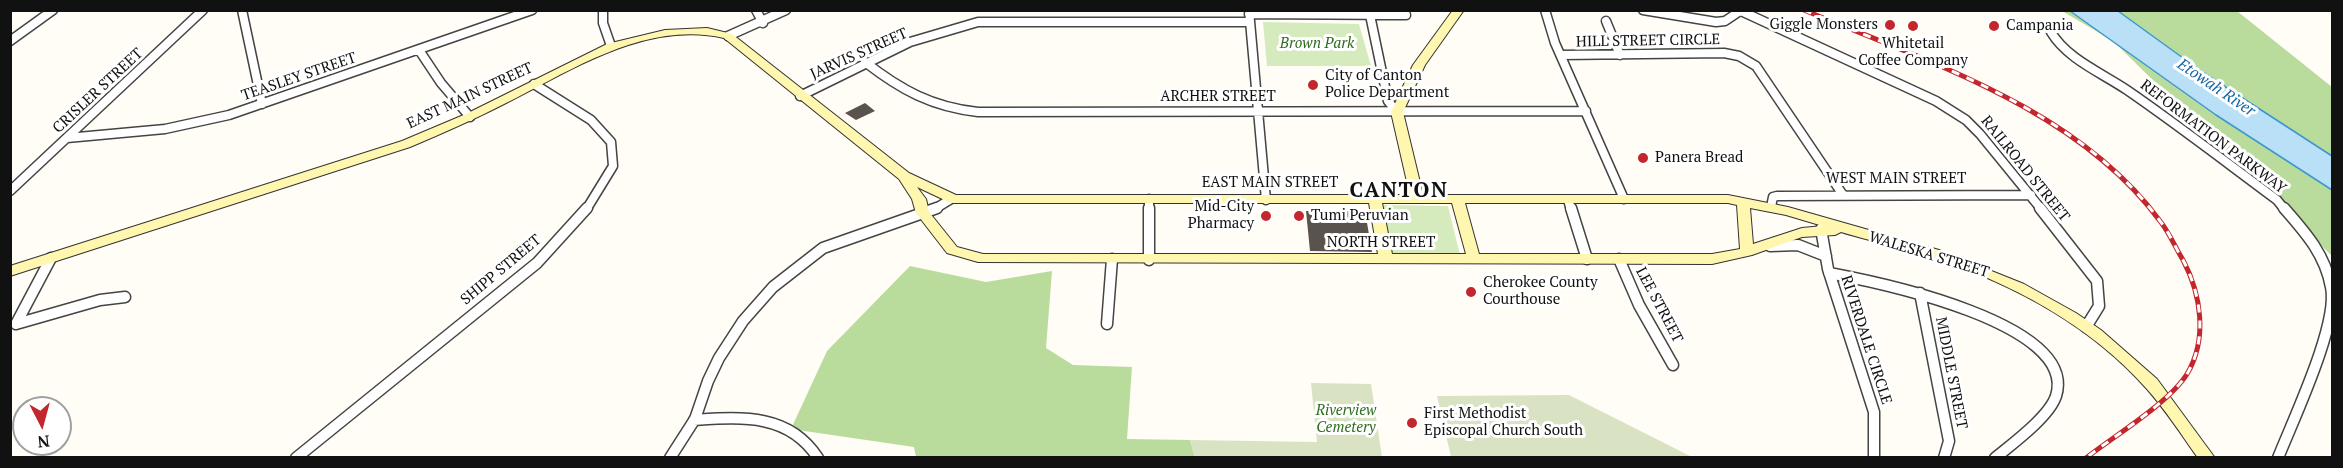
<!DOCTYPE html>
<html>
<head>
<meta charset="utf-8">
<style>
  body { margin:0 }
  #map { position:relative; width:2343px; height:468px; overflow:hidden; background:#fffdf5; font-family:"PT Serif",serif }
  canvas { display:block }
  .frame { position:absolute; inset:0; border:12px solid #111; pointer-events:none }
  .north { position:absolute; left:12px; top:396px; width:60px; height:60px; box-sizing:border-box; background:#fff; border:2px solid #a0a0a0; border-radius:50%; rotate:174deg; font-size:16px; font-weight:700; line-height:24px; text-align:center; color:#111 }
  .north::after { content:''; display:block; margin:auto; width:21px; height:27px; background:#c4262e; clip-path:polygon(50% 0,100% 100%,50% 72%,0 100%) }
</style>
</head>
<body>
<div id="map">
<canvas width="2343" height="468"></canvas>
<div class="frame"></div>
<div class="north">N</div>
</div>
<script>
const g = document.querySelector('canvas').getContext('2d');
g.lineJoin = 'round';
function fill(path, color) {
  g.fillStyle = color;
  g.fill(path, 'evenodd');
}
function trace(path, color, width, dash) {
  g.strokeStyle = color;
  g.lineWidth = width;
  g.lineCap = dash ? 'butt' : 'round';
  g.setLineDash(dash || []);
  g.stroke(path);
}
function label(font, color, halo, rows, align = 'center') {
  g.font = font + ' "PT Serif",serif';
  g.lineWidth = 6;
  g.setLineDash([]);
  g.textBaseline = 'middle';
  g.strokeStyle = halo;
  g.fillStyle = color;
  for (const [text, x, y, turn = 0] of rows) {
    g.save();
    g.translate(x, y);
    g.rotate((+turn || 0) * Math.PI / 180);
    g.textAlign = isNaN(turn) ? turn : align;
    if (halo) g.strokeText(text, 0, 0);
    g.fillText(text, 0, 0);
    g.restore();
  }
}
fill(new Path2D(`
  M1263,22l96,2 12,42h-104z
  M1383,205l65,1 12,49h-68z`), '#d5ebbd');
fill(new Path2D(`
  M2062,11h175l95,76v169l-219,-215z
  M910,266l76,16 66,-11 -6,77 27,17 59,2 -5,72 63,1 5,17h-279l-2,-10 -123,-18 36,-78z`), '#b9dc9c');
fill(new Path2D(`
  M1311,383l60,1 11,73h-187l-5,-17 127,2z
  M1569,395l123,62h-241l-14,-61z`), '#d9e3c4');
const water = new Path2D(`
  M2070,11h48l83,60 131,85v34l-116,-75z`);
fill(water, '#b9e0f7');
trace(water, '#3f96cf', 1.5);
fill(new Path2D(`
  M865,103l10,8 -19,9 -11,-7z
  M1306,211h59l7,41 -62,-1z`), '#5a524d');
const streetFar1 = new Path2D(`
  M242,10l20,94
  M603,10v13l8,23
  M756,10l7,13
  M1249,10l17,190
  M1545,10l10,33 69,156
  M1643,10l73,12 9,-1 15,-10
  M1739,10l197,91 30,19 14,14 62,76
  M1249,14l157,1
  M1370,15l18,86 9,11
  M1606,21l14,34
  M2051,32c16,27 51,41 76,58 51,35 100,73 150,110l8,10
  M728,36l58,-26
  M10,41l43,-31
  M419,50l22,33 29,34
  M1561,55l163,-2 15,3 17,10 87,129
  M865,62c36,28 67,45 113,50l608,-1
  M534,84l57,36 20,22 2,24 -27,44
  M800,96l110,-54 68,-20h272
  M67,138l98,-9 64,-14 303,-105
  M10,191l193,-181
  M1149,199v11
  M1568,200l3,10
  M1771,207l2,-10 4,-1 254,-1
  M933,210l18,-11`);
const street = new Path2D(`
  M1149,208v52
  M1571,208l16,51
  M2040,208l57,73 2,25 -13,21
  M1821,229l7,40 46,143v46
  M1770,246l28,-1 28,11
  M1619,259l20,46 34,60
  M1829,273c48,9 250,50 227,123 -7,21 -44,48 -61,62
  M1920,293l29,148 -5,17
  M16,324l84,-24 25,-3
  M16,324l35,-66
  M1107,324l5,-65
  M694,420c48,-3 95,-7 124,38
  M296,458l241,-195 50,-55
  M670,458l25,-39 13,-38 11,-23 24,-37 30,-34 50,-39 114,-40
  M2278,458c15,-38 61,-134 53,-171 -6,-33 -26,-55 -47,-79`);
const secondary = new Path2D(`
  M1453,10h11l-39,55 -22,47 20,83h305l60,12 151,43 85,34 52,29 25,17 56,49 58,79h-17c-17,-24 -33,-49 -52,-70 -57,-64 -137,-106 -217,-132 -29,-9 -59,-15 -88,-24l-6,3 -33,2 -50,18 -40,9 -734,-2 -31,-9 -31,-40 -4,-14 -13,-20 -175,-141c-78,-18 -152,32 -218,65 -31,16 -63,30 -96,44l-400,129v-10l392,-125 64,-27 141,-70 58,-14 42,-2 25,6 177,139 47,22h454l-19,-83 22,-47zM917,187l34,16h418l9,51h-395l-26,-7 -28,-35 -3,-13zM1382,203h70l14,51h-74zM1465,203h263l9,2 3,44 -28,5h-233zM1750,208l36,7 37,11 -21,2 -49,16z`);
trace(streetFar1, '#444', 11);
trace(street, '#444', 13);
trace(secondary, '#333', 2);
trace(streetFar1, '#fff', 8);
trace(street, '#fff', 10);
fill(secondary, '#fff6b0');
const rail = new Path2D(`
  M1804,10c124,52 273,98 356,211 9,11 15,26 23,39 18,34 25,79 4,114 -18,29 -73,62 -101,84`);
trace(rail, '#c4262e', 5);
trace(rail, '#fff', 3, [8]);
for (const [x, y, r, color] of [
  [1890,25,6,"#c4262e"],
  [1913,26,6,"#c4262e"],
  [1994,26,6,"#c4262e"],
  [1313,85,6,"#c4262e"],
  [1643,158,6,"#c4262e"],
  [1266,216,6,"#c4262e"],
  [1299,216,6,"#c4262e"],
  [1471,292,6,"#c4262e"],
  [1412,423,6,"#c4262e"]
]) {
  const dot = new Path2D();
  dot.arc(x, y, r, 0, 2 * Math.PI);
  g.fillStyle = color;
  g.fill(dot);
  trace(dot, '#fff', 2);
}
label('15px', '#111', '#fff', [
  ["Giggle Monsters",1878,25,"right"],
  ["Campania",2006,26],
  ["Whitetail",1913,44,"center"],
  ["Coffee Company",1913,61,"center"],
  ["City of Canton",1325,76],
  ["Police Department",1325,93],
  ["Panera Bread",1655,158],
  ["Mid-City",1254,207,"right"],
  ["Pharmacy",1254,224,"right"],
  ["Tumi Peruvian",1311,216],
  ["Cherokee County",1483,283],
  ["Courthouse",1483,300],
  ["First Methodist",1424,414],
  ["Episcopal Church South",1424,431]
], 'left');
label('15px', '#111', '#fff', [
  ["HILL STREET CIRCLE",1648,41,-1],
  ["JARVIS STREET",859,54,-24],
  ["TEASLEY STREET",299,77,-19],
  ["CRISLER STREET",98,91,-43],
  ["EAST MAIN STREET",470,96,-25],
  ["ARCHER STREET",1218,97],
  ["REFORMATION PARKWAY",2213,137,37],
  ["RAILROAD STREET",2025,169,51],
  ["WEST MAIN STREET",1896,179],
  ["EAST MAIN STREET",1270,183],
  ["NORTH STREET",1381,243],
  ["WALESKA STREET",1929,255,17],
  ["SHIPP STREET",501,270,-40],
  ["LEE STREET",1659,305,62],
  ["RIVERDALE CIRCLE",1866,340,72],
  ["MIDDLE STREET",1951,373,79]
]);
label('italic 15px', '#2f6b1f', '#fff', [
  ["Brown Park",1317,44],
  ["Riverview",1346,411],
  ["Cemetery",1346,428]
]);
label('italic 16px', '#1768a6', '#fff', [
  ["Etowah River",2216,88,34]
]);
g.letterSpacing = '1.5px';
label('bold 21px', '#111', '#fff', [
  ["CANTON",1399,191]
]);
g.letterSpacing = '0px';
</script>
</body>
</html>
